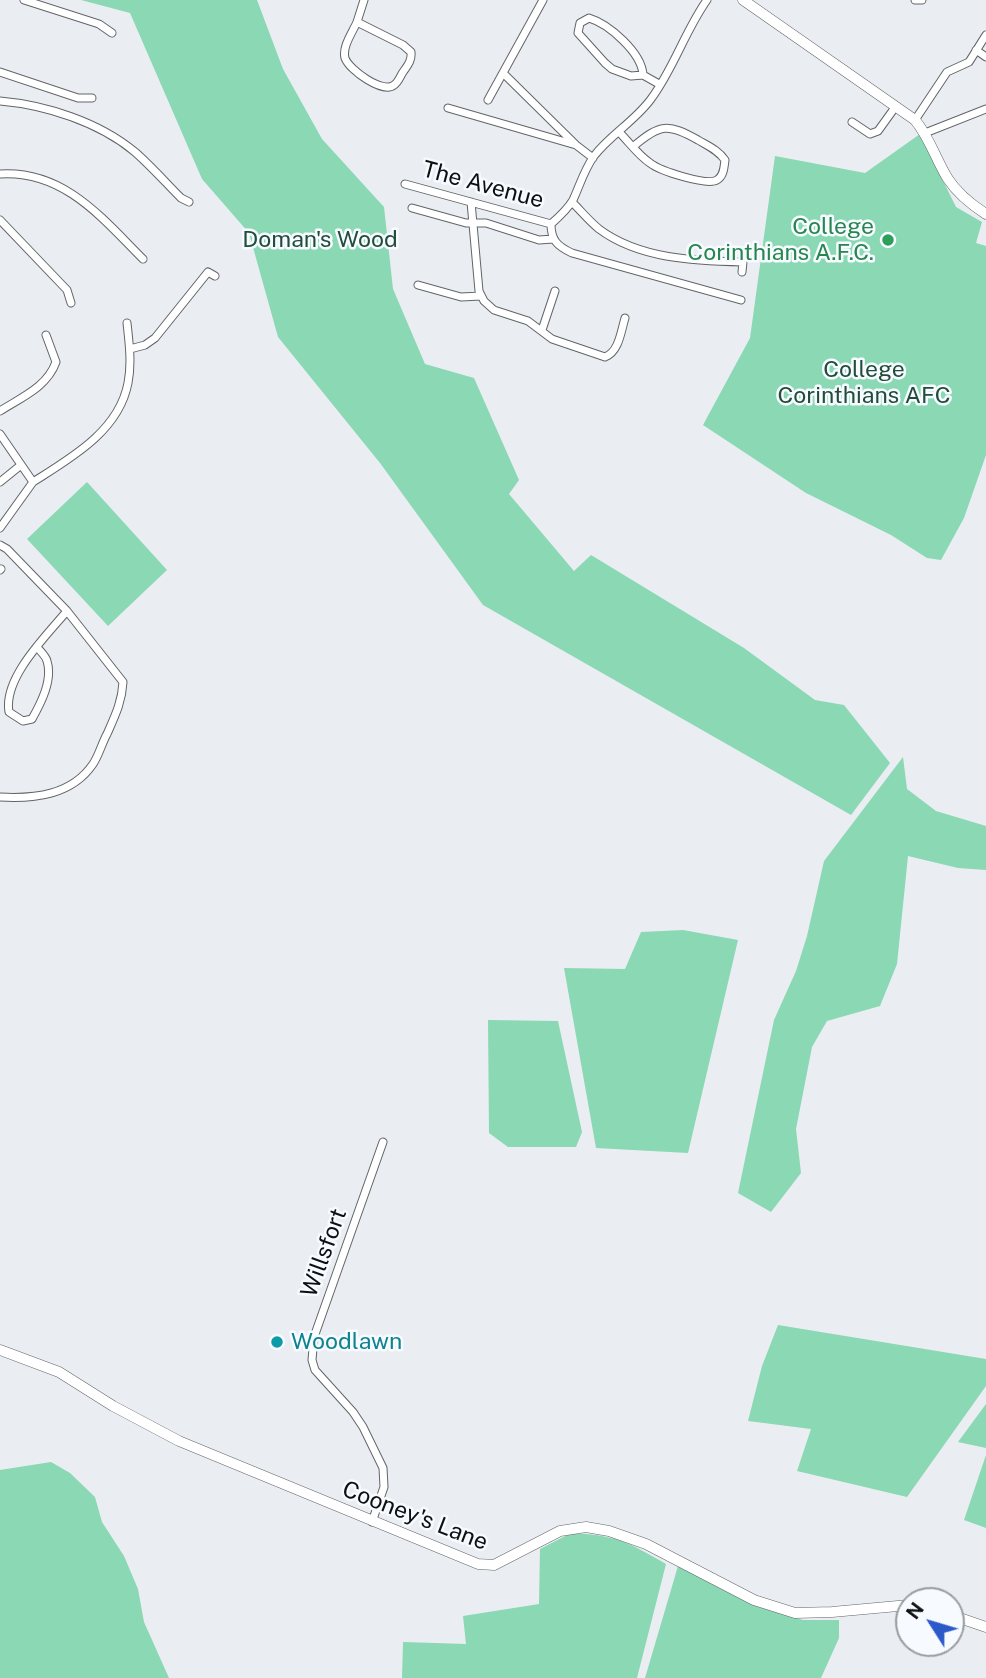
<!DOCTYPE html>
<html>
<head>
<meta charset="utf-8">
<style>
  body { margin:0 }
  #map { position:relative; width:986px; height:1678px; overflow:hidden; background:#eaeef2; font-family:"Public Sans",sans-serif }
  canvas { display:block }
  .north { position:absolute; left:895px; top:1587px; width:70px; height:70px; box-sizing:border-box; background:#f7fbff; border:2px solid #9a9d9f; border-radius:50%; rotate:307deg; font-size:19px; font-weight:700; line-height:28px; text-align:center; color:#0e0f10 }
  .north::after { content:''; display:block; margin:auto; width:24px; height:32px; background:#2c5ac9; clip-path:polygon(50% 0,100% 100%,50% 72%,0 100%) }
</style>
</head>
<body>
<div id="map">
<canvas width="986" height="1678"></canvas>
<div class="north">N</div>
</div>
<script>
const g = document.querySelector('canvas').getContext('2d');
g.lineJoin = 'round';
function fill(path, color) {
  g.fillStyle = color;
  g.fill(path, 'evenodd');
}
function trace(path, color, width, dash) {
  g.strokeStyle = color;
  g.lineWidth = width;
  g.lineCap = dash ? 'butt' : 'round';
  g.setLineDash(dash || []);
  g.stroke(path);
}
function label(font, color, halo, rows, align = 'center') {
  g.font = font + ' "Public Sans",sans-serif';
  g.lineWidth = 5;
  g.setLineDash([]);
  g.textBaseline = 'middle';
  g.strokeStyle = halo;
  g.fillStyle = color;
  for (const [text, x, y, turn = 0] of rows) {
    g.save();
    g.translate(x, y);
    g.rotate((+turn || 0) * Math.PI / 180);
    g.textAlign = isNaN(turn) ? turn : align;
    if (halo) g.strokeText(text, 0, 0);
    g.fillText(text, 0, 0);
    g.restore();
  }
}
fill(new Path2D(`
  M81,0h176l26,69 39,70 62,68 9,82 32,75 49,14 45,102 -10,14 65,77 17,-16 153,93 71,52 29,5 46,58 -39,52 -368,-210 -103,-142 -102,-126 -29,-104 -47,-54 -72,-166z
  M920,134l36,73 26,15 -6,21 10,3v209l-22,63 -23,42 -14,-2 -36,-23 -85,-42 -103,-68 47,-87 25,-182 90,17z
  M87,482l80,88 -59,56 -81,-87z
  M903,757l4,32 29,22 50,15v44l-28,-2 -50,-12 -11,108 -17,42 -53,15 -15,26 -16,82 5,44 -30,39 -33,-19 36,-173 22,-49 11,-35 17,-75z
  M683,930l55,10 -50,213 -92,-5 -32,-180 61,1 16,-37z
  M488,1020l70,1 24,111 -6,15h-68l-19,-14z
  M778,1325l208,34v27l-79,111 -110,-26 14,-42 -63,-8 14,-55z
  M986,1404v44l-28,-6z
  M986,1455v73l-22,-8z
  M51,1462l19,11 25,24 7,25 22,34 14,33 6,33 25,56h-169v-208z
  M571,1533c45,2 57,9 95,31l-29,114h-235l1,-36 63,2 -3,-28 76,-12 1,-55z
  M678,1566l78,40 47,14h36v18l-18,40h-176z`), '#8ad8b4');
const minor = new Path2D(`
  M24,0l75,24 13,9
  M707,0c-22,31 -33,68 -56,99 -16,22 -41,36 -57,57 -10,14 -14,29 -21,44 -6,10 -14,17 -22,24 0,16 6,22 21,29l169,47
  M915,0h7
  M357,22l46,23 8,7c1,8 -3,13 -8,20 -2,3 -5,11 -9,13 -11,9 -45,-15 -49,-27 -3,-11 7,-25 12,-36z
  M357,22l7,-22
  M976,50l10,7
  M0,72l78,26h14
  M503,73l73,72 17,13
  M643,75c-1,-22 -34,-51 -54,-57l-9,5 -2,10 27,30 7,6 19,7 12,-1 16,9
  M488,100l55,-100
  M0,101c46,4 99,21 135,51 16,14 31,31 46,46l8,4
  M448,108l128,37
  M915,120l32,-48 22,-10 17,-27
  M852,122l18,12 8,-3 18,-25
  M619,132c10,10 19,23 31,31 10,8 57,23 67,17 7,-4 7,-13 8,-20 -7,-10 -17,-14 -27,-20 -30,-17 -38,-16 -64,6
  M925,133l61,-24
  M0,174c64,-4 102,44 143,85
  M405,184l146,40
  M471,202l8,89 5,10 10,9 34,11 24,18 53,18c14,-5 16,-26 20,-39
  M572,202c9,9 17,19 27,27 40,30 96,32 144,33l-1,10
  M412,208l54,15h20l53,17 14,-1
  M0,220l67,70 4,13
  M418,285l43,12 20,-1
  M542,330l13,-39
  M130,349l15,-4 10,-7 53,-66 7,4
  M0,411c22,-14 47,-24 56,-49l-10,-27
  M0,434l33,48 -33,46
  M0,482l21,-17
  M33,482c38,-24 86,-51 95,-99 4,-20 1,-41 -1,-60
  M0,545l7,4 60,62 56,71c-1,20 -8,34 -16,52 -5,9 -8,21 -14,30 -21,31 -58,35 -93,33
  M0,570l1,-1
  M37,647c3,4 9,9 10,14 6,19 -6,42 -15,58l-9,2 -14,-9c-6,-34 37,-76 58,-101
  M372,1522l12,-35 -1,-19 -20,-41 -10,-15 -38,-42 -3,-10 2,-23 69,-195`);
const tertiary = new Path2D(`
  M743,0l172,120c15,18 21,40 33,59 10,15 24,26 38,35
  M0,1350l59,22 54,34 66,35 299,123 16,1 66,-34 26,-4 23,4 37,13 108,56 41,13 37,-1 77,-7
  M951,1615l35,12`);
trace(minor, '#626568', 9);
trace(tertiary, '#626568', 11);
trace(minor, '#fff', 7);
trace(tertiary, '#fff', 10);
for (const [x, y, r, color] of [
  [888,240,7,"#2e9e5b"],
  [277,1342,7,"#0f9aa8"]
]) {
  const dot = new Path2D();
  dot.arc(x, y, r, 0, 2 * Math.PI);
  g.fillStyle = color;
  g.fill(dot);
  trace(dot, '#f7fbff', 2.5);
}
label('23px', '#0e0f10', '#f7fbff', [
  ["The Avenue",483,185,15],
  ["Willsfort",324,1253,-70],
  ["Cooney's Lane",415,1516,21]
]);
label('23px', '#27864d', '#f7fbff', [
  ["College",874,227],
  ["Corinthians A.F.C.",874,253]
], 'right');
label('23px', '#224d3a', '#f7fbff', [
  ["Doman's Wood",320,240],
  ["College",864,370],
  ["Corinthians AFC",864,396]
]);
label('23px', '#0d838f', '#f7fbff', [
  ["Woodlawn",291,1342]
], 'left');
</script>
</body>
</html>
